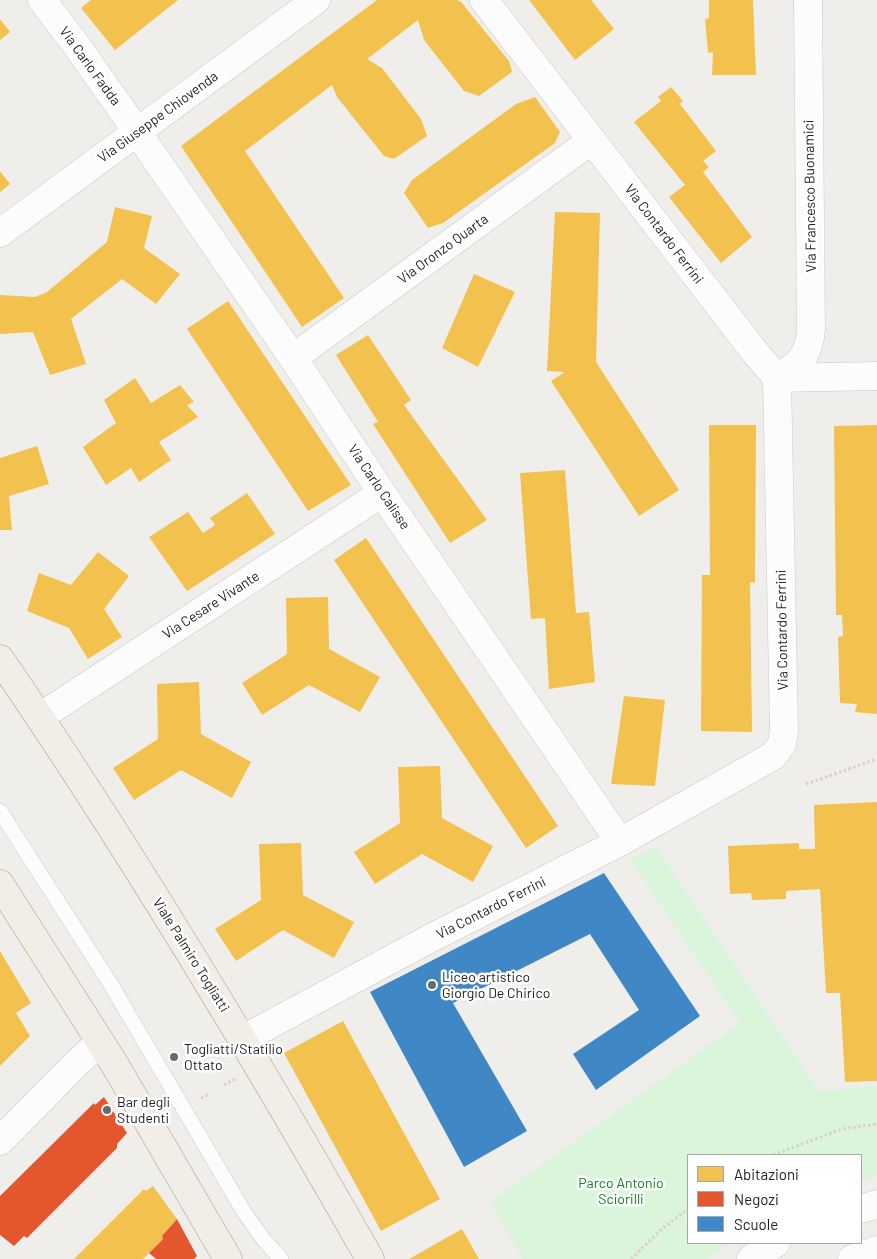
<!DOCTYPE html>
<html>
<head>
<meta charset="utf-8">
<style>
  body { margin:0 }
  #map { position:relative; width:877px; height:1259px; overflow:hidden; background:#f0eeeb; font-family:Barlow,sans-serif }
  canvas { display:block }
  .legend { position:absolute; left:687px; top:1154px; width:175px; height:90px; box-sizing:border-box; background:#fff; border:1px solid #a7a7a7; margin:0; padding:6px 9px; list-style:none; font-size:15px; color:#222 }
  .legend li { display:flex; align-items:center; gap:10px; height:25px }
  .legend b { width:25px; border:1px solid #a7a7a7 }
</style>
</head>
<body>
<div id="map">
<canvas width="877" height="1259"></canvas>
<ul class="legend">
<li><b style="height:14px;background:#f2c14e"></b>Abitazioni</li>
<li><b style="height:14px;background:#e4572e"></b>Negozi</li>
<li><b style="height:14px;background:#3f88c5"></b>Scuole</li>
</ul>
</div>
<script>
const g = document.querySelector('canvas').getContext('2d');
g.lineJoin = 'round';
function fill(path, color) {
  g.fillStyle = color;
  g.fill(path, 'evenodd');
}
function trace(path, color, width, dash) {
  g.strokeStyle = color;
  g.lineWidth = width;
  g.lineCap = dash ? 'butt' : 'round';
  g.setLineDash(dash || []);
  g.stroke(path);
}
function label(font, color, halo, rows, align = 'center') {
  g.font = font + ' Barlow,sans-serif';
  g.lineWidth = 5;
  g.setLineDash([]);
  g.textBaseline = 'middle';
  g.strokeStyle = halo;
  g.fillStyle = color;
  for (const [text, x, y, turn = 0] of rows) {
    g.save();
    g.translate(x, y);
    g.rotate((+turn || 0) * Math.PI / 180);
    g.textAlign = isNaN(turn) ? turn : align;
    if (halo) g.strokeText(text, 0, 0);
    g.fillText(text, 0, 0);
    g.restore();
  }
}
fill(new Path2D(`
  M656,847l163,244 58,-5v90l-16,4v-25h-173v88h41l-22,16h-185l-31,-58 249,-178 -110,-163z`), '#daf5da');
fill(new Path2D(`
  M91,0h87l-63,50 -34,-42z
  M377,0h80l4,2 48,59 3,11 -33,24 -15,-5 -40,-51 -6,-20 -51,39 15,9 39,51 6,17 -33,23 -10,-3 -47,-59 -5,-12 -87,66 99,147 -42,29 -121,-181z
  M529,0h62l23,29 -39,31z
  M709,0h44l3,75h-44l1,-23 -5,1 -3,-34 4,-1z
  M0,19l10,13 -10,8z
  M671,87l12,14 -3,3 36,47 -13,10 6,6 -6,5 49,65 -31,26 -52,-66 16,-12 -51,-63 27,-21 -3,-4z
  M535,97l25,35 -5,11 -112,80 -15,5 -24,-35 8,-13 104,-76z
  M0,171l10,13 -10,8z
  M115,207l37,9 -8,32 36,26 -24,30 -34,-25 -51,40 15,45 -36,11 -17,-43 -33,2v-39l35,2 12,-5 60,-50z
  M555,212l45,1 -4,149 83,128 -40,26 -88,-135 14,-9 -18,-1z
  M474,274l41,18 -37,75 -36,-19z
  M228,301l123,184 -43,26 -121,-182z
  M368,335l43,65 -7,5 83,115 -37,23 -77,-119 5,-2 -42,-67z
  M135,378l16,25 29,-18 14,17 -7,3 11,12 -39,25 12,18 -32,22 -8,-14 -25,17 -23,-38 33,-24 -12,-23z
  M709,425h47l-1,158 -5,-1 2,150 -51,-1 1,-156h8z
  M877,425v289l-22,-2 2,-8 -17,-1 -2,-66 5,-1 -1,-21h-6l-2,-189z
  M37,446l12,38 -40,12 3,34h-12v-72z
  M565,470l11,143 13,-1 6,70 -46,7 -4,-71 -14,1 -11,-146z
  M247,493l28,41 -88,57 -38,-54 39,-25 15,21 12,-8 -5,-7z
  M366,538l192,288 -32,22 -192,-288z
  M98,552l31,24 -25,33 18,28 -34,22 -19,-31 -42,-17 12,-38 32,12z
  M328,597l1,52 51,28 -20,35 -51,-27 -47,30 -20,-32 45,-29 -1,-56z
  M199,682l2,52 50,28 -19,36 -51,-28 -47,30 -21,-32 45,-29 -1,-55z
  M624,696l41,4 -10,86 -44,-2z
  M440,766l2,52 51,28 -20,36 -51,-28 -47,30 -21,-32 46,-29 -2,-56z
  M877,802v279l-32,1 -5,-89h-14l-6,-104 -34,2v8l-34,1 -1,-7 -21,1 -2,-48 71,-3v6h16l-1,-44z
  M301,843l2,52 51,27 -20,36 -51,-28 -47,31 -21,-32 46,-29 -2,-56z
  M0,951l31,52 -15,10 14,23 -30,30z
  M343,1021l97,178 -59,32 -97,-178z
  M153,1186l24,33 -15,17 1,3 -20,20h-69l70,-70 2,2z
  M462,1229l17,30h-70z`), '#f2c14e');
fill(new Path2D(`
  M104,1097l23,36 -10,11v4l-90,90 -3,-2 -10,10 -14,-11v-39l94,-93 1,2z
  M177,1219l20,37 -3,3h-38l-7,-6 14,-14 -1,-3z`), '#e4572e');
fill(new Path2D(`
  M604,873l96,143 -104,74 -23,-36 66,-44 -49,-76 -137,69 74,128 -63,36 -94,-175z`), '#3f88c5');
const service = new Path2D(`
  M0,811l110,172 134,229 20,28 17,19`);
const minor = new Path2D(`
  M42,0l32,42 50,71 169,245 89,135 238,349
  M0,233l316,-233
  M293,358l299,-218
  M777,378c22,-12 32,-23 34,-48l-3,-330
  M777,378l100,-2
  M40,717l342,-224
  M243,1039l186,-100 191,-97 153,-86 9,-12 2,-13 -7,-353 -23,-27 -270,-351
  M0,1141l78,-79 22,-20`);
const tertiary = new Path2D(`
  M861,1209l16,-5
  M751,1259l25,-16
  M852,1259l25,-9`);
const primary = new Path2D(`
  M0,659c133,194 254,396 370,600
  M0,884l115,181 113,194`);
trace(service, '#c9c8c7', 16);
trace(minor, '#c9c8c7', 29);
trace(tertiary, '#c9c8c7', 29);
trace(primary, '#a79c86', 29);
trace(new Path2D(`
  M806,784l71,-25
  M224,1085l11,-6
  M201,1098l9,-4
  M773,1155l69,-26 35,-5
  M631,1259l32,-31 25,-19`), '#dccecd', 3, [2.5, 2.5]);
trace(service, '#fdfcfc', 15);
trace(minor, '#fdfcfc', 28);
trace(tertiary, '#fdfcfc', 28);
trace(primary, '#f3ede7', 28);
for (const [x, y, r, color] of [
  [432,985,5,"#6a6968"],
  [174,1057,5,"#6a6968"],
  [107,1110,5,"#6a6968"]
]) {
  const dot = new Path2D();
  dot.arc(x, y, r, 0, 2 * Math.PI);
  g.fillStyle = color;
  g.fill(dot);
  trace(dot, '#fff', 2);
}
label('14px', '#222', '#fff', [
  ["Via Carlo Fadda",90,66,54],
  ["Via Giuseppe Chiovenda",158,117,-36],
  ["Via Francesco Buonamici",810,196,-91],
  ["Via Contardo Ferrini",664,234,53],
  ["Via Oronzo Quarta",443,249,-36],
  ["Via Carlo Calisse",379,487,56],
  ["Via Cesare Vivante",211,605,-33],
  ["Via Contardo Ferrini",782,630,-91],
  ["Via Contardo Ferrini",491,908,-27],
  ["Viale Palmiro Togliatti",191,955,58]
]);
label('14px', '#222', '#fff', [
  ["Liceo artistico",442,977],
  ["Giorgio De Chirico",442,993],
  ["Togliatti/Statilio",184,1049],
  ["Ottato",184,1065],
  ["Bar degli",117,1102],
  ["Studenti",117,1118]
], 'left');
label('14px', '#0c8416', '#fff', [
  ["Parco Antonio",621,1183],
  ["Sciorilli",621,1199]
]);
</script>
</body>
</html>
